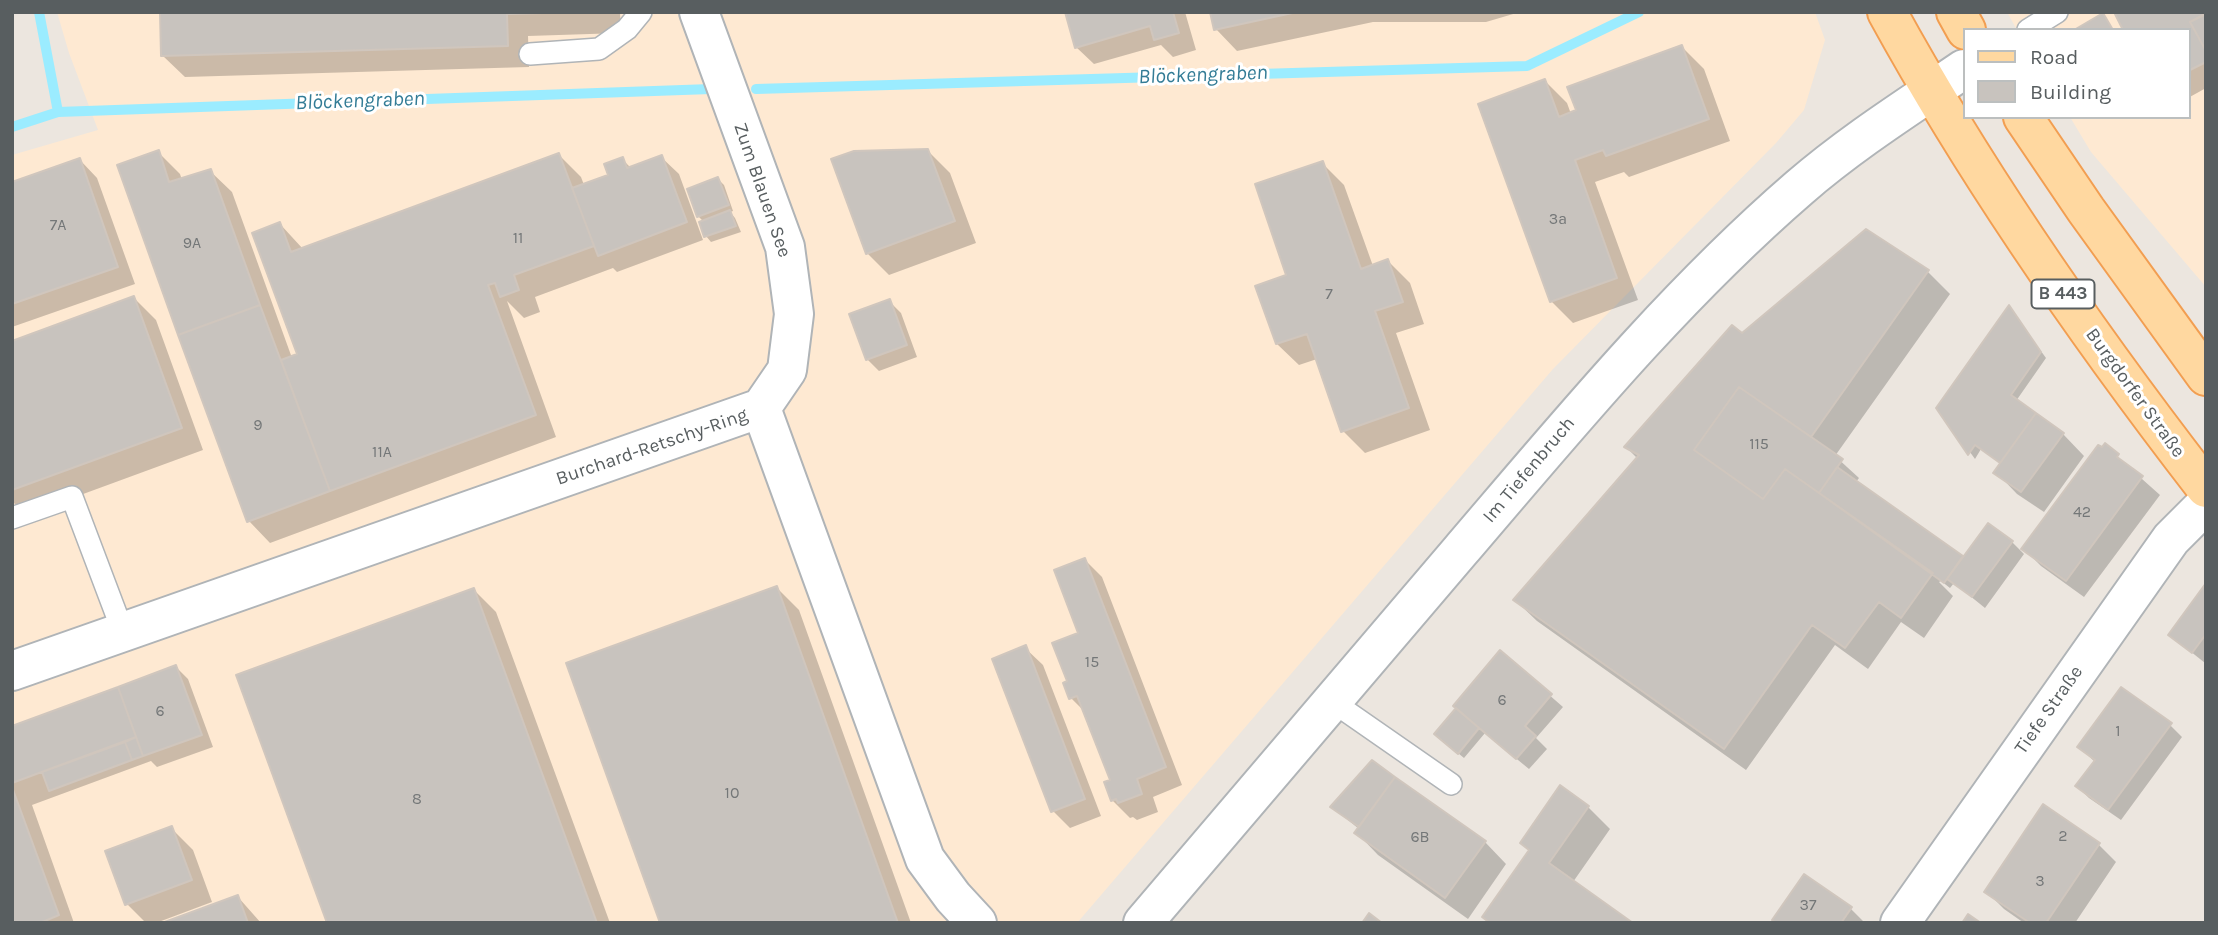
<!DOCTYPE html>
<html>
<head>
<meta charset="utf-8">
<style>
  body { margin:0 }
  #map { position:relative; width:2218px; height:935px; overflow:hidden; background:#ece6df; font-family:Karla,sans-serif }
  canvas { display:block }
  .frame { position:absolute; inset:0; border:14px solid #585e60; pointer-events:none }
  .legend { position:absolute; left:1963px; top:28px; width:228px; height:91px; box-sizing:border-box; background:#fff; border:2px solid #bcbfbf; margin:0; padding:9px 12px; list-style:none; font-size:21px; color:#585e60 }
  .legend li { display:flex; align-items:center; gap:14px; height:35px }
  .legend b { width:35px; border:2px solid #bcbfbf }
</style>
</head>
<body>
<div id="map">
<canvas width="2218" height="935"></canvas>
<div class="frame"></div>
<ul class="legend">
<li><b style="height:9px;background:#ffd8a0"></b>Road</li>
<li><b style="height:19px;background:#c8c3be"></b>Building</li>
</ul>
</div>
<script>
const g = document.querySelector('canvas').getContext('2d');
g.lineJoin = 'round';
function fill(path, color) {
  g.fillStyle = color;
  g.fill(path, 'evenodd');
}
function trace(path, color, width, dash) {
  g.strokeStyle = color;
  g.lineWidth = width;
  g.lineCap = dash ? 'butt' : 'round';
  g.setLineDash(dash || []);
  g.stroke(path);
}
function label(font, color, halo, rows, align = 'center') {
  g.font = font + ' Karla,sans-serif';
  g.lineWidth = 6;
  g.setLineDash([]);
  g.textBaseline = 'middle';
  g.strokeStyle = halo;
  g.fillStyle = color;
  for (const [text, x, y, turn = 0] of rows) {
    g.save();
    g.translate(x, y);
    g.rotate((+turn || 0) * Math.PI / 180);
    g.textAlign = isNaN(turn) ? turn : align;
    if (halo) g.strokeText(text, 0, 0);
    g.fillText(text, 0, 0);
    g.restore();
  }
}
fill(new Path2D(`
  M57,12h1758l10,28 -21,70 -28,33 -223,226 -476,554h-1065v-768l86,-25 -29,-77z
  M2007,12h199v275l-115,-135 -21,-35h118v-87h-171z`), '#fee9d2');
fill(new Path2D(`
  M162,12h458l1,21 -93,3 1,31 -344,10 -22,-21z
  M1066,12h119l11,38 -23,7 -12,-12 -67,19 -18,-17z
  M1212,12h308l-34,10h-113l-136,29 -21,-22z
  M2116,12h90v76l-18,10v-68z
  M1682,47l22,22 26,72 -101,36 -5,-5 -29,10 43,118 -65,23 -22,-22 -6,-220 22,22 4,11z
  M928,151l22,22 26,70 -87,32 -22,-22z
  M158,152l22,22 2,6 28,-9 22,21 60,166 7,-3 -19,-131 23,25 256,-94 22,22 3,8 26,-9 12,-17 9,9 30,-11 18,17 24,66 -86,32 -4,-4 -78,29 5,15 -16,6 -17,-17 49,136 -286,106 -21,-22z
  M80,160l17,18 38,106 -123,43v-143z
  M1322,163l22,22 29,81 15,-5 22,22 14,41 -28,9 34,97 -65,23 -22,-22 -26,-72 -18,6 -22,-21 11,-67z
  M718,179l6,6 9,26 -3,1 5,6 6,14 -30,10 -5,-6 -2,-14 -6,-6z
  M1866,231l62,41 22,22 -115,162 24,22 -3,4 108,77 48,-17 12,12 -39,54 -31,-25 -4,5 -9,-7 -2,1 14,14 -29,42 -23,-16 -33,47 -33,-24 -89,125 -209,-149 -22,-21 123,-141 -12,-12 116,-111z
  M134,298l22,22 47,130 -177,65 -14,-14v-158z
  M889,301l12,12 16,44 -38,14 -12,-12z
  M2009,307l37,51 -30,43 47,33 21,22 -40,56 -27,-18 -21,-22 6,-8 -21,-15 -6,10 -37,-51z
  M2105,446l55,49 -76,102 -43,-31 -17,-17z
  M1085,560l17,17 80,208 -29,12 5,15 -21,8 -4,-3 -3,1 -18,-18v-19l-26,-68 -15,-15 -1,-16 11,-48z
  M2206,586v76l-1,1 -35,-28z
  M777,588l22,22 112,313h-249z
  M474,590l22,22 114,311h-281z
  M1025,648l18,17 58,151 -31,12 -17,-17z
  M1500,652l63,55 -27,31 11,11 -18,20 -44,-36 -21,25 -22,-18z
  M176,667l12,12 25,68 -56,20 -6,-6 -119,44 42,118h-62v-196z
  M2170,725l12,12 -61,83 -32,-22 -12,-12 18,-24 -16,-15z
  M1561,788l27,19 22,22 -37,53 -51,-39z
  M1332,807l153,35 21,22 -38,55 -90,-64 -21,-22 2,-4z
  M171,828l22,22 19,52 -56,21h-10l-19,-19z
  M2099,845l17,17 -41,61h-51l-20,-14 -18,-18z
  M1804,876l47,33 12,12 -2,2h-84z
  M238,897l23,26h-94z`), '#0003');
trace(new Path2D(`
  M39,12l19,100
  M756,89l771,-23 112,-54
  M12,127l46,-15 653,-23`), '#9becff', 10);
const building = new Path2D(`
  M160,12h418l-71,2 1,32 -347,10z
  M1065,12h108l6,21 -25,7 -4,-14 -75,22z
  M1210,12h87l-83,18z
  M2114,12h87l2,3 -13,7 16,29v11l-18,9v-41h-65z
  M2103,13l10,17h-39z
  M2206,14v37l-16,-29z
  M1682,45l27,74 -103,37 -3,-6 -28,10 42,118 -67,24 -72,-198 67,-25 14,38 17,-7 -9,-23z
  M928,149l27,72 -89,33 -35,-95 23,-8z
  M159,150l10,32 42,-13 49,136 -82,30 -61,-170z
  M559,153l35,93 -80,29 5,15 -19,7 -5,-14 -7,2 48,130 -206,76 -49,-131 16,-6 -45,-121 28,-11 11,30z
  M662,155l25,67 -89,34 -26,-68 36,-13 -4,-11 19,-7 4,11z
  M80,158l38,109 -106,37v-122z
  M1323,161l38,108 27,-10 15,43 -28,9 34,97 -68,24 -34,-98 -31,10 -21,-58 31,-11 -31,-91z
  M718,177l11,28 -32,12 -10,-28z
  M730,210l6,16 -32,11 -5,-15z
  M1866,229l63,41 -118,167 -72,-50 -45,63 69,49 22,-30 148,104 -32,45 -22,-16 -34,46 -33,-23 -88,124 -211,-149 126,-145 -15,-8 108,-122 10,8z
  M134,296l48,132 -170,62v-149z
  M890,299l17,46 -41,15 -17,-46z
  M260,305l70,186 -83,31 -69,-187z
  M2009,305l32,47 -30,43 25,18 -36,50 -25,-18 -7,10 -32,-47z
  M1739,387l104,72 -24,34 -34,-24 -22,30 -69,-49z
  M2036,413l28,20 -43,59 -28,-19z
  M2105,443l14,11 -2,3 26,19 -77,105 -45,-32 77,-104 4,2z
  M1837,467l126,89 -19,27 -125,-90z
  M1988,523l25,18 -41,56 -25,-18z
  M1085,558l81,209 -29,12 5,15 -24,9 -2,-4 -5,2 -7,-19 6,-2 -33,-84 -8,3 -6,-16 4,-2 -15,-38 26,-10 -24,-63z
  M2206,583v51l-14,19 -24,-18z
  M777,586l121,337h-238l-94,-260z
  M474,588l123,335h-270l-91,-248z
  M1026,645l59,154 -34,13 -59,-153z
  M1500,650l52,44 -27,32 11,10 -20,23 -63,-53z
  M176,665l26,70 -59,21 -25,-69z
  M118,687l18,50 -124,46v-57z
  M2121,687l51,36 -64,87 -33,-24 20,-26 -18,-13z
  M1456,708l23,20 -21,26 -24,-20z
  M136,737l7,19 -11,4 -7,-18z
  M125,742l7,18 -83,31 -7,-19z
  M1372,760l23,17 -36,50 -29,-20z
  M1395,777l91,64 -41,57 -91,-65z
  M1560,785l29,21 -40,57 84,60h-143l-8,-6 47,-67 -9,-7z
  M12,787l47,128 -19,8h-28z
  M2043,804l57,39 -54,80h-16l-46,-31z
  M172,826l20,54 -67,25 -20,-54z
  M1804,874l48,33 -11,16h-65l-4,-3z
  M238,895l10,28h-86z
  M1369,913l13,10h-20z
  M1968,914l13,9h-19z`);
fill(building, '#c8c3be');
trace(building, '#d0c6bd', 2);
const service = new Path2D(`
  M2028,30l29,-18
  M530,54l69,-5 28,-20 14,-17
  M12,518l60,-21 51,135
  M1333,702l118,82`);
const minor = new Path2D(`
  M699,12l86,235 9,67 -7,56 -26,38
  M761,408l164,451 28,38 24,26
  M12,671l749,-263
  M1143,923c107,-124 212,-249 318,-373 107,-125 213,-254 338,-362 52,-45 109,-81 165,-119
  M1900,923l271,-384 35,-35`);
const primary = new Path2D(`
  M1887,12c92,168 202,325 319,476
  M1956,12l10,18
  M2023,117l63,93 120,166`);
trace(service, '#b0b4b7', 24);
trace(minor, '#b0b4b7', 42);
trace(primary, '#f29e51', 42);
trace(service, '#fff', 21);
trace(minor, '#fff', 38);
trace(primary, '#ffd8a0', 38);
label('16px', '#747778', null, [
  ["3a",1558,219],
  ["7A",58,225],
  ["11",518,238],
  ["9A",192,243],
  ["7",1329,294],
  ["9",258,425],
  ["115",1759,444],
  ["11A",382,452],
  ["42",2082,512],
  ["15",1092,662],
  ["6",1502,700],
  ["6",160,711],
  ["1",2118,731],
  ["10",732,793],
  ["8",417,799],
  ["2",2063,836],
  ["6B",1420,837],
  ["3",2040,881],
  ["37",1808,905]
]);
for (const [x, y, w] of [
  [2063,294,63]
]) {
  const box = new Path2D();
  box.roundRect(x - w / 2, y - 14.5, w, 29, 5);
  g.fillStyle = '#fff';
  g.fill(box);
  trace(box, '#585e60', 2);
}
label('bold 18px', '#585e60', null, [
  ["B 443",2063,294]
]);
label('19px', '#585e60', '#fff', [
  ["Zum Blauen See",762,190,71],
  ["Burgdorfer Straße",2135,393,54],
  ["Burchard-Retschy-Ring",652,447,-19],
  ["Im Tiefenbruch",1529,470,-50],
  ["Tiefe Straße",2049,710,-55]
]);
label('italic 21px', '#337c96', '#fff', [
  ["Blöckengraben",1203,75,-2],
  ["Blöckengraben",360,101,-2]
]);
</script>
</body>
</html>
